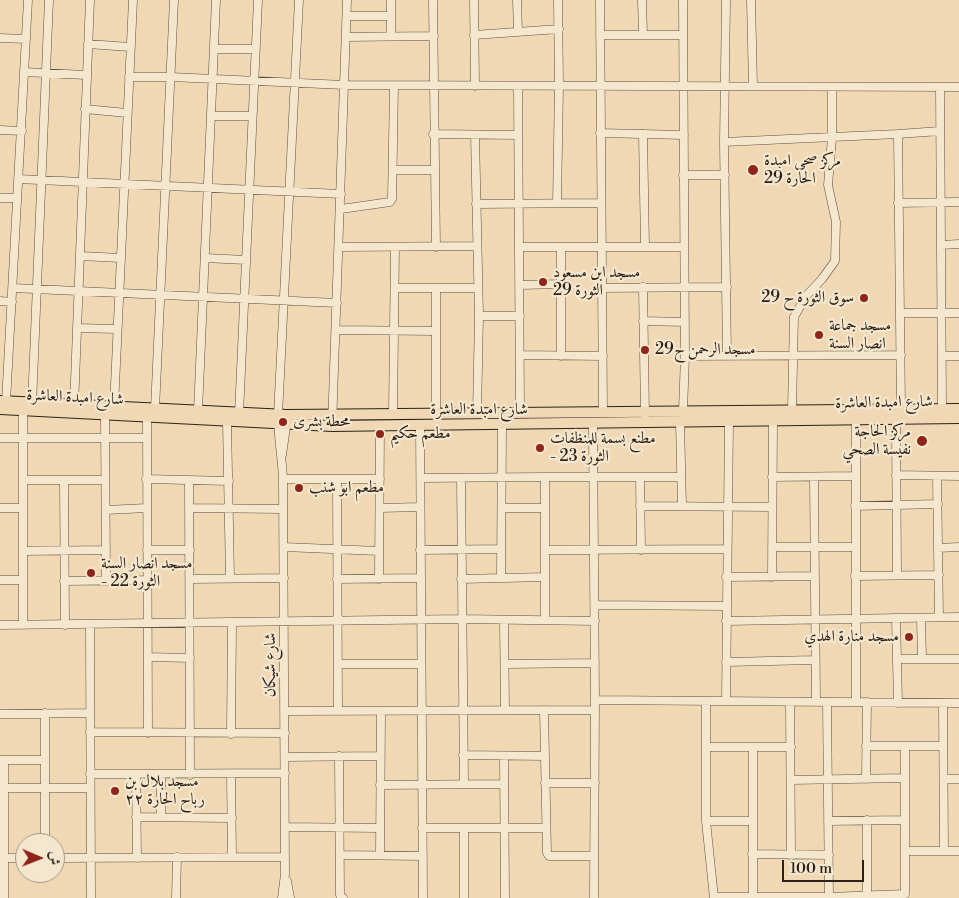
<!DOCTYPE html>
<html>
<head>
<meta charset="utf-8">
<style>
  body { margin:0 }
  #map { position:relative; width:959px; height:898px; overflow:hidden; background:#efd8b3; font-family:"Libre Bodoni",Amiri,serif }
  canvas { display:block }
  .north { position:absolute; left:15px; top:833px; width:50px; height:50px; box-sizing:border-box; background:#f5e6ce; border:1px solid #a59886; border-radius:50%; rotate:91deg; font-size:14px; font-weight:700; line-height:20px; text-align:center; color:#2d221a }
  .north::after { content:''; display:block; margin:auto; width:18px; height:22px; background:#8f2418; clip-path:polygon(50% 0,100% 100%,50% 72%,0 100%) }
  .scale { position:absolute; left:782px; top:860px; width:82px; height:22px; box-sizing:border-box; border:2px solid #2d221a; border-top:0; padding-left:6px; font-size:15px; line-height:18px; white-space:nowrap; color:#2d221a; -webkit-text-stroke:4px #f5e6ce; paint-order:stroke }
</style>
</head>
<body>
<div id="map">
<canvas width="959" height="898"></canvas>
<div class="north">ش</div>
<div class="scale">100 m</div>
</div>
<script>
const g = document.querySelector('canvas').getContext('2d');
g.lineJoin = 'round';
function trace(path, color, width, dash) {
  g.strokeStyle = color;
  g.lineWidth = width;
  g.lineCap = dash ? 'butt' : 'round';
  g.setLineDash(dash || []);
  g.stroke(path);
}
function label(font, color, halo, rows, align = 'center') {
  g.font = font + ' "Libre Bodoni",Amiri,serif';
  g.lineWidth = 4.5;
  g.setLineDash([]);
  g.textBaseline = 'middle';
  g.strokeStyle = halo;
  g.fillStyle = color;
  for (const [text, x, y, turn = 0] of rows) {
    g.save();
    g.translate(x, y);
    g.rotate((+turn || 0) * Math.PI / 180);
    g.textAlign = isNaN(turn) ? turn : align;
    if (halo) g.strokeText(text, 0, 0);
    g.fillText(text, 0, 0);
    g.restore();
  }
}
const minor = new Path2D(`
  M433,0l3,247
  M474,0l1,86
  M517,0l1,32
  M600,0l3,411
  M642,0l1,34
  M726,0l-2,142 3,214
  M751,0l2,86
  M347,16h44
  M391,35v-35
  M474,35l85,-6
  M600,35h83
  M346,37l88,-1
  M0,38l26,1
  M88,44l42,3
  M214,49h41
  M24,72l62,3
  M129,77h42l173,8 615,2
  M518,86l2,327
  M940,87l2,322
  M85,109l42,4
  M211,116h40
  M0,130l22,1
  M600,133l84,2
  M433,134l84,1
  M643,134l2,113
  M475,135l4,181 -2,98
  M724,142l174,-8
  M393,170h41
  M683,175h42
  M18,179l323,15
  M0,198h17
  M557,203l2,-117 -1,-86
  M898,203l61,-1
  M476,204l125,-1
  M341,209l49,-7 2,-3 2,-113
  M941,245l18,-1
  M339,247l138,-1
  M519,247h165
  M81,256l39,2
  M205,258l41,2
  M519,285l43,-1
  M643,287l2,128
  M13,288l324,15
  M395,288h83
  M436,288v126
  M602,288l125,-1
  M0,301l12,1
  M900,313h59
  M479,316h41
  M643,321l42,1
  M77,328l40,1
  M336,330l100,1
  M521,355l82,1
  M561,356v-109
  M685,356l216,-1
  M943,356h16
  M6,402l22,-402
  M32,404l17,-404
  M74,406l16,-406
  M114,407l19,-407
  M155,409l19,-409
  M901,409l-3,-275 42,-3
  M23,410v215
  M792,410l2,-93 12,-21 16,-17 13,-18 1,-39 -8,-37 4,-47v-51
  M198,411l18,-411
  M683,411l2,-55 -2,-356
  M105,414l1,167
  M239,414l19,-414
  M393,414l2,-167
  M147,416l1,317
  M896,418l1,157
  M856,419v283
  M227,422l3,156
  M680,422l2,84
  M593,423l2,277 -1,198
  M420,424l3,474
  M332,426l15,-426
  M0,438h147
  M282,455l5,-35
  M896,475l63,1
  M937,476l2,141
  M640,477l1,73
  M772,477l83,-1
  M421,478l124,-1
  M461,478l3,305
  M814,478l2,224
  M146,479l83,2
  M283,479h97
  M337,479l1,232
  M23,480h82
  M64,480l1,145
  M189,481l1,294
  M640,506l132,1
  M855,506l83,-2
  M0,508h23
  M190,508l93,1
  M380,508l40,-1
  M502,508h43
  M106,510l41,-2
  M284,547l95,4
  M772,547h83
  M938,548l21,-1
  M147,550h43
  M420,550l81,-1
  M545,550l182,-1
  M23,551l83,-1
  M855,576l84,-1
  M726,577l88,-1
  M772,577l1,-156
  M501,578l1,-153
  M190,579l94,-1
  M337,579l83,-1
  M379,579l1,-154
  M461,579l84,-2
  M0,580h23
  M64,581l83,-1
  M595,605l131,1
  M896,618l2,85
  M921,618l1,41
  M504,620l1,90
  M545,620v-143h136
  M726,621l233,-4
  M0,625l462,-6 133,2
  M90,625l1,273
  M148,657l42,1
  M898,659h61
  M726,662l89,-2
  M338,664h83
  M506,664l89,-1
  M595,700l364,3
  M706,701v120l8,77
  M726,701l3,-280
  M790,702l1,154
  M827,702l2,196
  M943,703l1,148
  M544,710l3,143 2,3h45
  M285,711l310,-1
  M0,714l90,-1
  M90,732l195,1
  M231,734l1,-111
  M866,746h77
  M706,747h85
  M753,747v151
  M463,755l82,1
  M339,756l1,139 3,3
  M504,756l1,142
  M285,757l95,-1
  M0,760h44
  M4,760v138
  M90,774l195,-1
  M136,775l1,83
  M231,775l1,82
  M866,779l1,-77
  M944,779h15
  M791,780l113,-2
  M545,783h50
  M380,785l124,-1
  M4,788h86
  M136,817l96,1
  M161,817v-42
  M706,821h46
  M828,821l77,-1
  M285,827l94,1
  M422,828h124
  M464,828v70
  M45,843v-130
  M906,851h53
  M752,854l77,1
  M340,855l83,1
  M380,855l1,-144
  M4,858h21
  M55,858l230,-1
  M287,881l3,17
  M867,896v-76
  M714,897h115l76,-3v-148
  M176,898l1,-41
  M282,898l3,-24 -2,-395c-1,-22 -5,-42 -5,-64l21,-415`);
const major = new Path2D(`
  M0,401l287,14 672,-6
  M0,409l332,17 627,-8`);
trace(minor, '#5e5040', 9);
trace(major, '#2d221a', 12);
trace(minor, '#f5e6ce', 8);
trace(major, '#efd8b3', 10);
for (const [x, y, r, color] of [
  [753,170,6,"#8f2418"],
  [543,282,5,"#8f2418"],
  [864,298,5,"#8f2418"],
  [819,335,5,"#8f2418"],
  [645,350,5,"#8f2418"],
  [283,422,5,"#8f2418"],
  [380,434,5,"#8f2418"],
  [922,441,6,"#8f2418"],
  [540,448,5,"#8f2418"],
  [299,488,5,"#8f2418"],
  [91,573,5,"#8f2418"],
  [909,637,5,"#8f2418"],
  [115,791,5,"#8f2418"]
]) {
  const dot = new Path2D();
  dot.arc(x, y, r, 0, 2 * Math.PI);
  g.fillStyle = color;
  g.fill(dot);
  trace(dot, '#f5e6ce', 2);
}
label('16px', '#2d221a', '#f5e6ce', [
  ["مركز صحي امبدة",764,161],
  ["الحارة 29",764,179],
  ["مسجد ابن مسعود",553,273],
  ["الثورة 29",553,291],
  ["سوق الثورة ح 29",854,298,"right"],
  ["مسجد جماعة",829,326],
  ["انصار السنة",829,344],
  ["مسجد الرحمن ح29",655,350],
  ["محطة بشرى",293,422],
  ["مركز الحاجة",911,432,"right"],
  ["نفيسة الصحي",911,450,"right"],
  ["مطعم حكيم",390,434],
  ["مطنع بسمة للمنظفات",550,439],
  ["- الثورة 23",550,457],
  ["مطعم ابو شنب",309,488],
  ["مسجد انصار السنة",101,564],
  ["- الثورة 22",101,582],
  ["مسجد منارة الهدي",899,637,"right"],
  ["مسجد بلال بن",125,782],
  ["رباح الحارة ٢٢",125,800]
], 'left');
label('16px', '#2d221a', '#f5e6ce', [
  ["شارع امبدة العاشرة",75,398,3],
  ["شارع امبدة العاشرة",884,403,-1],
  ["شارع امبدة العاشرة",479,410],
  ["شارع شيكان",271,665,-90]
]);
</script>
</body>
</html>
